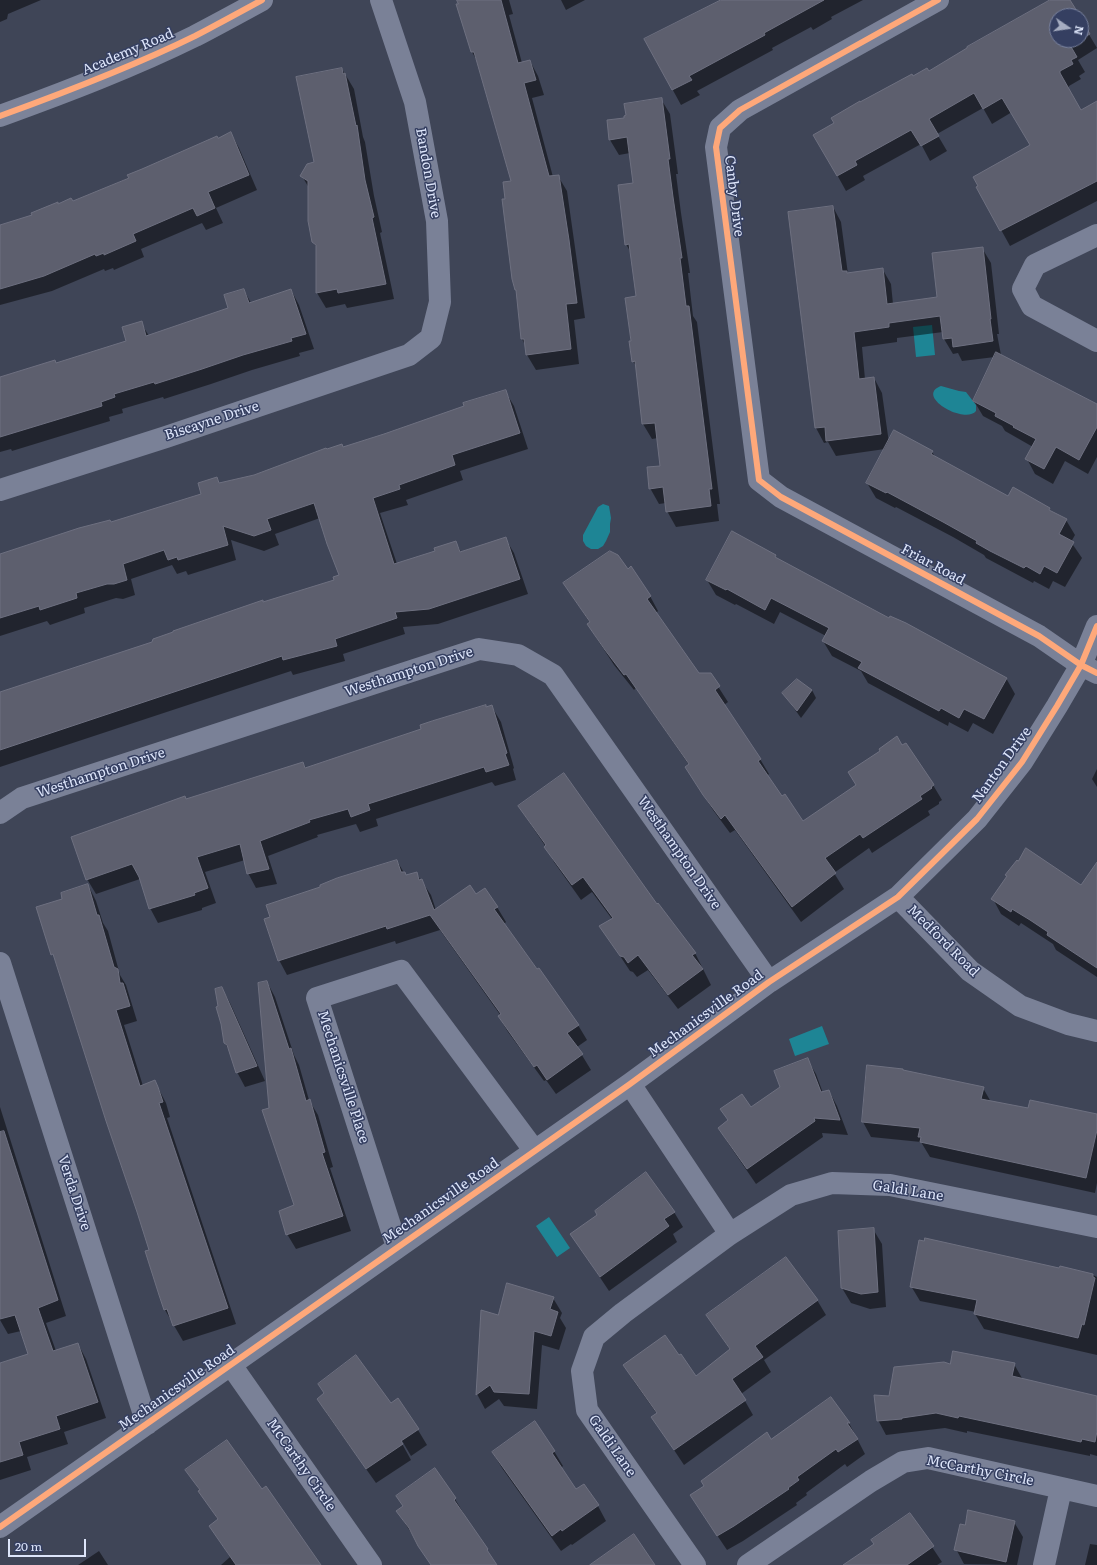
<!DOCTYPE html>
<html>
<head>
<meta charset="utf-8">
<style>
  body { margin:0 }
  #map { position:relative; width:1097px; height:1565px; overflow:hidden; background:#3f4557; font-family:Literata,serif }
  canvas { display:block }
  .north { position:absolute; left:1049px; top:8px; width:40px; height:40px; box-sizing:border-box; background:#353f61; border:1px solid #78819e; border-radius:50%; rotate:103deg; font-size:11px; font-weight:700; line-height:16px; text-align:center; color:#dde5fa }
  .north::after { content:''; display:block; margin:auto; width:14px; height:18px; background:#a6adc1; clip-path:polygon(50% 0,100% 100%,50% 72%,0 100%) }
  .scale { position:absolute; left:8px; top:1539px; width:78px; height:18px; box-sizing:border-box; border:2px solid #dde5fa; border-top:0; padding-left:5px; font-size:12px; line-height:14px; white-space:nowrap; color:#dde5fa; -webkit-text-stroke:3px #353f61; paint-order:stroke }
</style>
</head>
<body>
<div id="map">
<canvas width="1097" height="1565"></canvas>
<div class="north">N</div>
<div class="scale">20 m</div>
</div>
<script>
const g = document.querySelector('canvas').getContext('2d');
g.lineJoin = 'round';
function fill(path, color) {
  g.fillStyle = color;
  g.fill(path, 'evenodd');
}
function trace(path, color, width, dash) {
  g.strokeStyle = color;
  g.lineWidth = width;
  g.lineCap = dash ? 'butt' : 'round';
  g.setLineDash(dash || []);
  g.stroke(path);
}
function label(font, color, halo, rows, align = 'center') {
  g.font = font + ' Literata,serif';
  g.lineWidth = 3;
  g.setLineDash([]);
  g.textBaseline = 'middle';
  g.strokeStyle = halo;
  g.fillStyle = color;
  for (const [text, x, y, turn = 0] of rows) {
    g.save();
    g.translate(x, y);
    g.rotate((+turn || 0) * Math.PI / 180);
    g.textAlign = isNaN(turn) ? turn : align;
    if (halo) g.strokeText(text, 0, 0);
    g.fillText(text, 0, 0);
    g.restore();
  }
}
fill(new Path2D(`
  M932,325l3,30 -19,2 -3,-30z
  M941,386l18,5 7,1 10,13v6c-11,14 -62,-15 -35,-25z
  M603,504l6,2 2,12 -1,6v8l-4,9 -3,5 -5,3h-7l-5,-3 -3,-5v-6l15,-28z
  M822,1026l7,18 -34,12 -6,-17z
  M549,1217l21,31 -13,9 -21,-31z`), '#1e8595');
fill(new Path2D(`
  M0,0h41l-33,14 -1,5 -7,3z
  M458,0h51l4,14 -4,1 13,48 8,-2 8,15 6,19 -12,3 21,79 5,-1 9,15 18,127 -11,2 5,44 -43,6 -9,-15 -1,-8 -4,-8 -4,-46 -2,-3 -10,-91 6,-17 -35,-121 -5,-9z
  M561,0h24l-19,10z
  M726,0h137l-32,17 1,2 -19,11 -2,-3 -39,21 1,2 -76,41 3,4 -19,10 -36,-66z
  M1052,0h17l9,16h-21v24h24v-19l16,27 -19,12 7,12 -6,4 2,3 -12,7 -1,3 12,22 17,-9v99l-87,45 -32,-58 53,-43 -19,-33 -20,12 -9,-16 -46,26 10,17 -17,10 -9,-17 -58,32 2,4 -19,11 -31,-56 20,-11 25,-20 53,-27 15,-5z
  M342,69l12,20 9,48 2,5 9,54 8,36 -2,1 14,66 -47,9 -2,-4 -19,4 -9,-15v-45l-4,-7 -4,-53 -7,-12 13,-13z
  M661,99l9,15 8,60h-2l5,39 9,60h-2l5,43 4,6 23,182h-3l2,17 -43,6 -9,-16 -1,-8 -7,1 -9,-16 11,-21 -3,-29 -6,1 -9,-15 -6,-56 -4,-7 -7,-63 12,-1 -7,-44 -5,-9 8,-60 -4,-31 -11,2 -9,-15 15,-21z
  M231,133l8,15 18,42 -41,18 7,15 -17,7 -4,-7 -61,26 3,8 -30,13 -1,-2 -8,3 -1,-2 -52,22 -52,14v-79l34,-10 24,-11 15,-3z
  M833,207l8,15 7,52 35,-4 8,14 2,20 45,-7 44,-49 9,15 8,71h-2l4,21 96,50v52l-9,17 -23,-13 -12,23 -18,-10 -8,-15 6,-12 -28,-16 -3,-5 -19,-10 -9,-15 21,-44 -33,4 -4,-8 -5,1 -9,-15 -1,-7 -46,6v4l-35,5 3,32 9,-1 8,15 7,50 43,9 4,6 73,40 40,10 2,4 15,8 9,15 -4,7 11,16 -17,29 -12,-6 -4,8 -15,-8 -1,2 -47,-25 -2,-3 -31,-18 -57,-30 -1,1 -19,-10 -9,-15 18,-34 -49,7 -8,-14 -4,1 -8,-15z
  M244,290l7,13 40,-13 8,15 15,44 -15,4 1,3 -48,14 -41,14 -47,15 -1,-2 -41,12 1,4 -14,4 1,4 -98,30 -1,-2 -11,3v-74l56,-14 71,-23 14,-18 8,13 80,-27z
  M505,391l9,15 14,43 -68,22 3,9 -57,20 2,5 -28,8 17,51 39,-13 20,-9 5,10 44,-14 9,15 14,41 -90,30 -35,3 2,7 -62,20 2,7 -52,14 -2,-4 -291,96v-74l153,-50 110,-40 73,-22 4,-5 -20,-58 -45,16 4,11 -15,6 -33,-11 5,20 -48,15 -2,-4 -9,3 -5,-9 -41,14 4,16 -12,4 -7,-1 -32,10 1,5 -35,12 -3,-4 -47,15v-81l111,-32 91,-29 15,-16 3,6 34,-9 73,-25 16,-2 123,-41z
  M775,556l2,4 69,36 160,82 9,16 -22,40 -20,-11 -5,9 -19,-10 -1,4 -80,-43 -7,-12 -29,-15 -9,-15 3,-5 -46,-24 -6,12 -38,-20 -1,1 -19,-10 -9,-15z
  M627,570l23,26 8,15 -2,2 43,61h11l18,28 -4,3 36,54 9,15 -2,2 15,21 21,26 130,-38 9,15 -3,2v2l-11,7 2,4 -58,38 -3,-5 -35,25 10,16 -43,33 -66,-92 -5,3 -17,-23 -18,-28 -6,-17 -53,-77 -2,2 -20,-25 -17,-26 -9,-15 2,-1 -26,-40z
  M812,690l4,8 -15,20 -18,-25z
  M492,707l9,15 13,46 -1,1 3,11 -21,6 -3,-4 -116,37 2,7 -18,6 -4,-8 -39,11 1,2 -50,19 9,28 -21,4 -8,-15 -3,-13 -40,12 11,31 -14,5v2l-44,13 -8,-15 -10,-29 -44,15 -9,-15 100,-79 116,-37 3,5z
  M1097,769v18l-5,-8z
  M519,807l127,84 49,62 16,32 -33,24 -30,-39 -11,7 -4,-5 -3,-1 -29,-44 11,-8 -20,-27 -11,8 -27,-38 -8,-15z
  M397,861l9,15 10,-3 15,22 5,15 40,-14 21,11 9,15 -2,2 74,101 9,15 -10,7 14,23 -35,24 -10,-14 -2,1 -36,-49 -9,-15 2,-1 -61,-86 -44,14 -1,-3 -108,34 -8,-15z
  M88,885l8,16 7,22 5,8 12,44 6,10 11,36 -13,4 19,61 12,-4 11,21 4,14 -3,1 69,206 -53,17 -18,-31 -5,-16 -9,-44 -113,-342 26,-8z
  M1082,886l15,2v89l-41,-27 -3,-6 -32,-21 -2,3 -18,-12 -8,-15z
  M267,982l8,15 19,58 5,10 10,35 9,15 15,52 -3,1 21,63 -55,18 -9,-15 8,-28 -24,-97z
  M222,988l8,15 35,78 -20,6 -8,-15 -6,-18 -6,-11 -6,-37z
  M807,1059l9,15 7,19 6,-2 8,15 11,29 -26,-2 1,4 -67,47 -28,-41 -9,-15 10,-7 -7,-12 29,-1 31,-20z
  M868,1067l36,5 79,16 8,14 38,7 68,6v68l-2,10 -165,-36 -9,-15 -50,-5 -8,-15z
  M0,1107l66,209 -20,7 10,28 22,-7 8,15 20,59 -42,14 4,12 -41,13 4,13 -31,10v-116l29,-9 -8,-24 -13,3 -8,-14z
  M674,1212l9,15 -10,7 4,8 -68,49 -38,-57 27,-19z
  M873,1229l9,15 4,63 -16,2 -19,-6 -9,-15z
  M1060,1269l33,6 4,2v78l-113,-26 -9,-15 1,-2 -56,-11 -9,-15z
  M553,1298l9,15 -2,5 6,10 -7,22 -17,-5 -5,64 -33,-3 -5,-7 -14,10 -8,-15 22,-77z
  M817,1300l9,15 -62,45 7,12 -30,22 12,21 -69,50 -32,-48 5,-3 -24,-34 -8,-14 54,-10 17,21 34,-27 -23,-35z
  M1014,1364l9,16 74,17v59l-7,-2v2l-123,-25v2l-22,-5 -59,7 -8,-15 12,-23 61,-32z
  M319,1399l71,6 28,25 9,15 -16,11 -10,-17 -1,1 11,20 -35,23 -49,-69z
  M830,1399l19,24 16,31 -18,13 -2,-3 -39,29 1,2 -11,8 1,2 -54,36 -16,9 -27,-40 5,-24z
  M554,1451l9,15 -2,2 15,23 22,15 8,15 -34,24 -1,-1 -10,7 -59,-83 -9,-15z
  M187,1470l75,21 58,74h-99l9,-8 -20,-31 8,-6z
  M455,1499l9,15h-1l24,36 9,15h-64l-35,-54z
  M910,1514l32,48 -5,3h-92l30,-21z
  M1014,1522l9,15 -6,28 -53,-1 -8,-15z
  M1090,1544l7,1v20h-12z
  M99,1551l9,14h-30z`), '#0007');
const building = new Path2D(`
  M457,0h44l17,63 12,-3 6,20 -12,3 25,93 10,-1 10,65 8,63 -11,1 5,45 -45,6 -2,-16h-3l-5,-49h-1l-3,-11 -10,-80h3l-2,-17 8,-1 -37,-129h-3l-15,-48h2z
  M721,0h103l-60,33 1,2 -76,41 3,4 -20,10 -28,-51z
  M1050,0h20l10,16h-23v24h22l-9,5 7,12 -6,3 2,4 -13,7v2l21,37 16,-9v80l-97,50 -24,-44 2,-1 -5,-9 57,-32 -28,-47 -19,11 -9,-16 -45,26 10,17 -18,10 -10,-16 -56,31 2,4 -20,11 -24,-41 21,-12 -3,-5 29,-17v1l52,-28 1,2 14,-8 2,3 38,-23v-1z
  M1081,19l9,15 -9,5z
  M342,68l1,6 2,-1 11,53 1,-1 8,55 9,37 -2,1 14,66 -48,9 -1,-4 -21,4v-48l-4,-3 -4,-21v-40l-8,-5 7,-12 7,-2 -18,-85z
  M662,98l8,61h-2l5,38 9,61h-2l6,48h3l23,183h-3l2,17 -45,6 -3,-25 -14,2 -2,-22 13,-1 -5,-43 -13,1 -7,-63 -3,1 -3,-21h2l-6,-43 11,-2 -7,-52 -4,1 -7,-60 15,-2 -6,-46 -18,3 -2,-20 17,-2v-2l2,-1 -2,-11z
  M231,132l18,43 -41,17 7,16 -18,8 -4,-8 -60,26 3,7 -32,14v-2l-8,3 -1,-2 -51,22 -44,13v-64l32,-10 -1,-2 27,-11v2l13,-6 2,3 56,-23 -2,-3 15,-6 75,-33 1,2z
  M833,206l9,65h5v2l36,-5 4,36 50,-7 -5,-44 51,-6 8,72h-1l3,22 -40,6 -1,-9 -9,1 -3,-23 -51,7v4l-35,5 5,47 15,-2 7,57 -55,7 -1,-14 -10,1 -27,-216z
  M244,289l5,14 42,-14 15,45 -15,4 1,3 -49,14 -41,14 -47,15 -1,-2 -40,12 1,3 -14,5 1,4 -102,31v-60l55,-17 1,3 70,-22 -4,-14 20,-6 4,15 82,-28 -4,-13z
  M996,352l101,52v23l-18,33 -23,-13 -12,22 -19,-10 11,-20 -23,-12 1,-1 -19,-10 1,-3 -23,-12z
  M506,390l14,43 -68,22 3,10 -56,20 1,4 -27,9 21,66 41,-13 -1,-3 22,-7 4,11 46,-15 14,42 -91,30 -34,3 2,6 -62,21 2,7 -54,14 -1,-4 -282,94v-58l152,-50 1,-3 20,-7v-1l90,-31v2l71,-22 -1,-3 6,-2 -12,-31 -13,-41 -47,16 4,11 -17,6 -31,-10 5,19 -50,15 -1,-3 -9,3 -4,-10 -41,14 4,16 -13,4h-7l-31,9 1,5 -37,12 -1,-4 -39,12v-64l79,-26 31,-8 1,2 90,-28 -3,-11 19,-6 2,6 35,-8 72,-27 1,1 15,-5 1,3 41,-13 80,-28 -1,-3z
  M894,430l39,21 -2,3 77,42 5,-9 37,21 -1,2 18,9 -8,15 15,8 -17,31 -13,-7 -4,8 -14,-8 -2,2 -34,-17 -14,-8 1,-2 -34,-19 -56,-30 -1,1 -20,-10z
  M732,531l44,24 -1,2 71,38 43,23 1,-2 16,7 101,55 -23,41 -20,-10 -5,9 -18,-10 -2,3 -81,-43 4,-6 -40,-21 7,-13 -58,-30 -6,12 -38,-21 -1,1 -20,-10z
  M610,551l8,4 10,14 3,-3 20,30 -4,3 52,74h12l9,13 -5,4 46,69 -3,2 24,35 3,-2 18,27 53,-36 -8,-13 32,-21 -1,-2 18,-13 5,9 4,-2 27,40 1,2 -3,2 1,1 -12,8 2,3 -59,39 -3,-4 -35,24 11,15 -44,34 -67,-92 -4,4 -18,-24 -18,-28 4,-3 -63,-90 -2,1 -19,-25 -18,-26 3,-2 -27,-39z
  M797,679l15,11 -15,21 -15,-18z
  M486,705v2l6,-2 15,48 -2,1 4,11 -23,7 -2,-5 -116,37 2,6 -19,7 -3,-8 -39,11 1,2 -50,19 9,28 -22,5 -7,-30 -43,13 11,31 -14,5 1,2 -46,14 -10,-32 -7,-13 -46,16 -15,-43 114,-41 1,3 117,-37 2,6 116,-39 -1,-4 12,-4z
  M564,773l83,117 10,14 1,-1 38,50 -4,2 11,14 -35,26 -30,-40 -10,8 -4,-6 -4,-1 -21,-30 14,-8 -30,-41 -11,8 -28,-38 2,-2 -28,-39z
  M1026,848l55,37 16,-23v106l-50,-33 1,-3 -18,-12 -18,-11 -1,3 -20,-13 16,-23 -2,-1 12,-15 1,1z
  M397,860l4,12h4l1,3 11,-3 2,8 3,-1 12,31 36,-25 6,9 9,-6 13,19 -4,2 43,60 2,-1 40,57 -12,8 16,21 -36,26 -10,-15 -3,2 -36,-51 3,-2 -71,-99 -43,14 -1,-3 -108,35 -14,-42 6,-2 -4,-12 54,-18v-2l17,-7z
  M88,884l9,31h2l15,52 4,2 2,14h3l7,23 -14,4 24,76 15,-6 3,7 5,15 -4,1 69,205 -55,18 -6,-17 -3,1 -5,-15 -14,-44 4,-1 -12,-38 -31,-91 -53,-167 -2,1 -15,-48 26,-8 -1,-6z
  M267,981l22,68 2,-1 15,53 4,-2 15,53 -3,1 21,63 -57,19 -7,-24 15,-6 -32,-95 7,-2 -11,-125z
  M222,987l35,79 -21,7 -9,-28 -3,-2 -3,-19 -5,-17 2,-1 -3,-17z
  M808,1058l13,34 8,-2 11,30 -26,-2 1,3 -68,48 -29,-41 10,-8 -8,-11 22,-15 9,13 29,-20 -6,-16z
  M867,1065l36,4v1l81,17 -3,12 47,9 2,-8 67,14v16l-11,48 -166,-36 1,-5h-3l2,-9 -58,-6z
  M4,1131l54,169 -20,8 15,43 25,-8 20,59 -42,14 4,13 -41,13 4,13 -23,7v-99l28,-9 -13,-39 -15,4v-187z
  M646,1172l29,40 -11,7 5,7 -69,51 -30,-43 27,-19 -2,-4z
  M874,1228l4,64 -17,2 -20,-6 -3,-57z
  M925,1238l134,30 1,-2 33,8v3l2,1 -11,47 -2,-1 -4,14 -104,-24 3,-14 -67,-13 9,-47 5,1z
  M786,1257l32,43 -63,46 8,11 -31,22 14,21 -72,50 -23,-33 6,-4 -34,-48 42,-30 14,20 2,-1 15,22 34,-27 -24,-34z
  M507,1283l47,14 -4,12 8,3 -7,24 -17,-5 -5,63 -35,-2 -4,-7 -14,10 5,-85 17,5z
  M953,1351l62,12 -3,13 85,20v35l-2,11 -13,-3 -1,3 -122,-26 -1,2 -22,-5 -34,5v1l-25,2 -3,-26 15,1 5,-29 50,-5 6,2z
  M356,1355l35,48 7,-5 21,31 -18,12 2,3 -37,25 -49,-70 7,-6 -6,-9z
  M831,1397l19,26h-3l11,16 -20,13 -2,-3 -39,28 2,3 -11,8 1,1 -55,37 -17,10 -27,-41 14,-9 -3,-5 66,-49 4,7z
  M535,1421l20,30 -3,2 24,36 8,-5 15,21 -37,26 -1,-2 -9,7 -60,-84z
  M227,1440l35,49 4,-3 55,79h-85l-27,-39 9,-7 -20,-28 2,-1 -15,-20z
  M435,1468l21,30 -2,2 34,49 -1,1 10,15h-66l-13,-19 -9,-18 -13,-17 7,-5 -7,-10z
  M968,1510l47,11 -9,41 -52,-12 6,-26 5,1z
  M910,1513l24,33 -27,19h-64l31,-21 -3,-4z
  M634,1534l21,31h-65z`);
fill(building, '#5d5f6e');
trace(building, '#6e7080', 1);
trace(new Path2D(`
  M938,0l-198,110 -20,18 -4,19 43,333 22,17 258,139 42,29 16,8
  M1097,235l-62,30 -12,24 9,17 65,35
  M0,490l166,-53 243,-82 22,-17 9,-36 -3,-81 -22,-119 -34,-102
  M0,813l22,-15 457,-149 39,6 35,20 216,307
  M898,897l72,74 50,35 48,18 29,7
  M0,963l147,461
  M630,1084l100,150
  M397,1247l-80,-249 84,-27 133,179
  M231,1365l140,200
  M0,1527l630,-443 139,-102 129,-85 79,-78 45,-57 35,-56 24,-41 16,-39
  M695,1565l-108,-155 -5,-39 12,-34 29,-24 107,-79 61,-39 41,-12 58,2 207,42
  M748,1565l123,-84 32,-19 25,-4 169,38
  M1044,1565l17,-76`), '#7a8197', 22);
trace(new Path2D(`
  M0,116c66,-24 132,-49 195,-80 23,-12 45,-24 67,-36`), '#7c8399', 22);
trace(new Path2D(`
  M938,0l-198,110 -20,18 -4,19 43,333 22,17 258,139 42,29 16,8
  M0,116c66,-24 132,-49 195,-80 23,-12 45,-24 67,-36
  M0,1527l630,-443 139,-102 129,-85 79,-78 45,-57 35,-56 24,-41 16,-39`), '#fea87a', 6);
label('14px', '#dde5fa', '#353f61', [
  ["Academy Road",128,52,-23],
  ["Bandon Drive",428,173,80],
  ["Canby Drive",734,196,83],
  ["Biscayne Drive",212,421,-18],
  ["Friar Road",933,565,28],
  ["Westhampton Drive",409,672,-18],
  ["Nanton Drive",1002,765,-54],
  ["Westhampton Drive",101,773,-18],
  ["Westhampton Drive",679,853,55],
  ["Medford Road",943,941,45],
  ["Mechanicsville Road",706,1014,-36],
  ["Mechanicsville Place",343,1077,72],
  ["Galdi Lane",908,1191,9],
  ["Verda Drive",74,1193,72],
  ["Mechanicsville Road",441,1201,-35],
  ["Mechanicsville Road",177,1388,-35],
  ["Galdi Lane",612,1446,55],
  ["McCarthy Circle",301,1465,55],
  ["McCarthy Circle",980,1471,11]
]);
</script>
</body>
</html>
